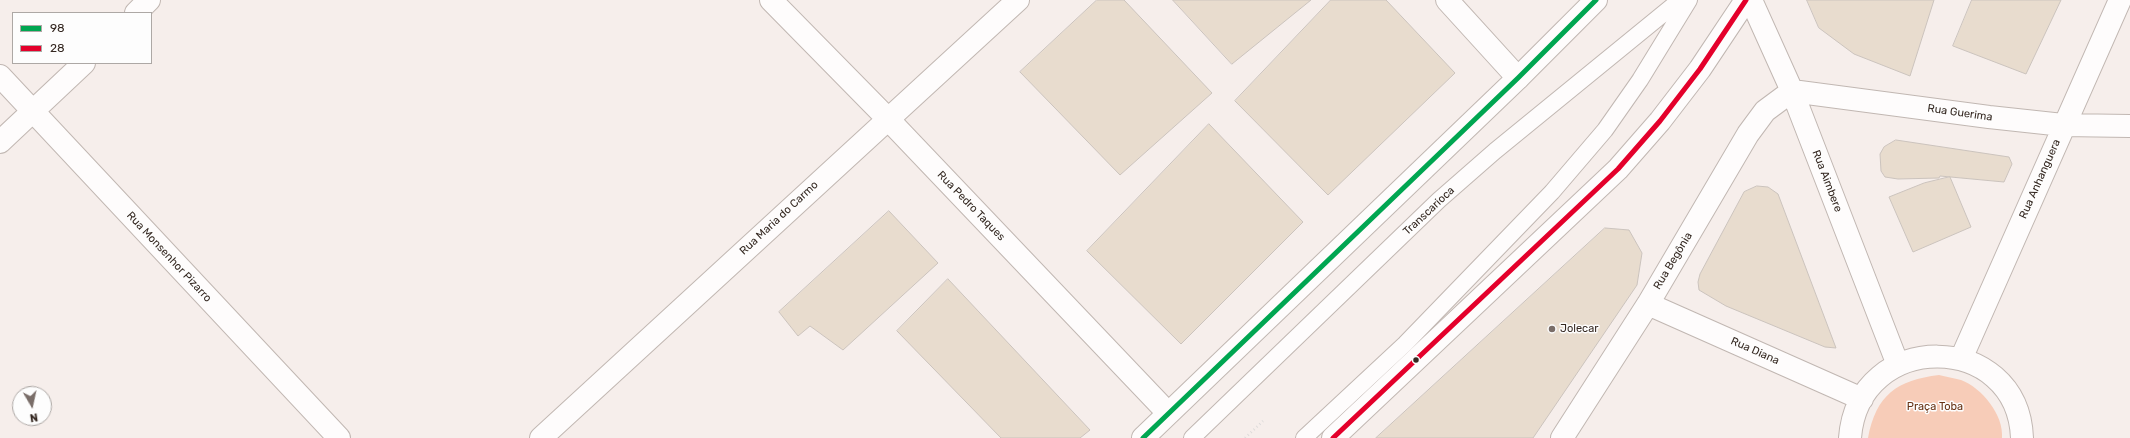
<!DOCTYPE html>
<html>
<head>
<meta charset="utf-8">
<style>
  body { margin:0 }
  #map { position:relative; width:2130px; height:438px; overflow:hidden; background:#f6eeeb; font-family:Rubik,sans-serif }
  canvas { display:block }
  .legend { position:absolute; left:12px; top:12px; width:140px; height:52px; box-sizing:border-box; background:#fdfdfd; border:1px solid #ada8a5; margin:0; padding:5px 7px; list-style:none; font-size:12px; color:#352821 }
  .legend li { display:flex; align-items:center; gap:8px; height:20px }
  .legend b { width:20px; border:1px solid #ada8a5 }
  .north { position:absolute; left:12px; top:386px; width:40px; height:40px; box-sizing:border-box; background:#fdfdfd; border:1px solid #ada8a5; border-radius:50%; rotate:171deg; font-size:11px; font-weight:700; line-height:16px; text-align:center; color:#352821 }
  .north::after { content:''; display:block; margin:auto; width:14px; height:18px; background:#796d68; clip-path:polygon(50% 0,100% 100%,50% 72%,0 100%) }
</style>
</head>
<body>
<div id="map">
<canvas width="2130" height="438"></canvas>
<ul class="legend">
<li><b style="height:5px;background:#00a651"></b>98</li>
<li><b style="height:5px;background:#e4002b"></b>28</li>
</ul>
<div class="north">N</div>
</div>
<script>
const g = document.querySelector('canvas').getContext('2d');
g.lineJoin = 'round';
function fill(path, color) {
  g.fillStyle = color;
  g.fill(path, 'evenodd');
}
function trace(path, color, width, dash) {
  g.strokeStyle = color;
  g.lineWidth = width;
  g.lineCap = dash ? 'butt' : 'round';
  g.setLineDash(dash || []);
  g.stroke(path);
}
function label(font, color, halo, rows, align = 'center') {
  g.font = font + ' Rubik,sans-serif';
  g.lineWidth = 3;
  g.setLineDash([]);
  g.textBaseline = 'middle';
  g.strokeStyle = halo;
  g.fillStyle = color;
  for (const [text, x, y, turn = 0] of rows) {
    g.save();
    g.translate(x, y);
    g.rotate((+turn || 0) * Math.PI / 180);
    g.textAlign = isNaN(turn) ? turn : align;
    if (halo) g.strokeText(text, 0, 0);
    g.fillText(text, 0, 0);
    g.restore();
  }
}
fill(new Path2D(`
  M1939,375c7,2 15,3 22,5 21,8 43,35 41,58h-134c8,-43 29,-58 71,-63z`), '#f7ccb8');
const building = new Path2D(`
  M1097,0h27l88,93 -92,82 -100,-103z
  M1173,0h138l-79,64z
  M1331,0h55l69,73 -127,122 -93,-94z
  M1807,0h127l-24,76 -56,-22 -35,-26z
  M1972,0h89l-35,74 -73,-28z
  M1209,124l94,98 -122,122 -94,-93z
  M1896,140l113,17 3,7 -8,18 -64,-6 -1,2 -41,1 -13,-2 -4,-6 -1,-17 4,-7z
  M1950,177l21,50 -58,25 -24,-55 35,-14z
  M1757,186l11,1 10,7 58,154 -11,-1 -99,-41 -27,-16 -1,-8 2,-8 44,-82z
  M889,211l49,52 -95,87 -33,-24 -12,10 -19,-24z
  M1605,228l24,2 13,23 -5,32 -104,153h-157z
  M948,279l142,151 -10,8h-79l-104,-107z`);
fill(building, '#e8dcce');
trace(building, '#cbc3bd', 1);
const lane = new Path2D(`
  M1192,438l247,-238 56,-49 185,-151
  M1304,438l101,-94 147,-152 53,-62 35,-50 49,-80`);
const street = new Path2D(`
  M771,0l116,118 281,295
  M1447,0l71,78
  M1751,0l41,91 106,274
  M136,13l13,-13
  M0,76l339,362
  M1792,91l197,26 74,8 67,1
  M0,142l84,-79
  M1648,304l214,95
  M1961,359l159,-359
  M541,438l477,-438
  M1562,438l86,-134 100,-170 17,-23 27,-20
  M1850,438c8,-109 168,-108 172,0`);
const primary = new Path2D(`
  M1143,438l375,-360 78,-78
  M1333,438l285,-269 42,-48 40,-52 46,-69`);
trace(lane, '#c1b7b2', 18);
trace(street, '#c1b7b2', 24);
trace(primary, '#c1b7b2', 24);
trace(new Path2D(`
  M1245,438l18,-17`), '#dcdad9', 2.5, [1, 3]);
trace(lane, '#fefcfc', 16);
trace(street, '#fefcfc', 22);
trace(primary, '#fefcfc', 22);
trace(new Path2D(`
  M1143,438l375,-360 78,-78`), '#00a651', 5);
trace(new Path2D(`
  M1333,438l285,-269 42,-48 40,-52 46,-69`), '#e4002b', 5);
for (const [x, y, r, color] of [
  [1552,329,4,"#796d68"],
  [1416,360,3.5,"#352821"]
]) {
  const dot = new Path2D();
  dot.arc(x, y, r, 0, 2 * Math.PI);
  g.fillStyle = color;
  g.fill(dot);
  trace(dot, '#fdfdfd', 1.5);
}
label('11px', '#352821', '#fdfdfd', [
  ["Rua Guerima",1960,113,8],
  ["Rua Anhanguera",2040,179,-66],
  ["Rua Aimbere",1827,181,69],
  ["Rua Pedro Taques",971,206,46],
  ["Transcarioca",1429,211,-43],
  ["Rua Maria do Carmo",779,218,-43],
  ["Rua Monsenhor Pizarro",169,257,47],
  ["Rua Begônia",1673,261,-59],
  ["Rua Diana",1755,351,24]
]);
label('11px', '#352821', '#fdfdfd', [
  ["Jolecar",1560,329]
], 'left');
label('11px', '#673214', '#fdfdfd', [
  ["Praça Toba",1935,407]
]);
</script>
</body>
</html>
